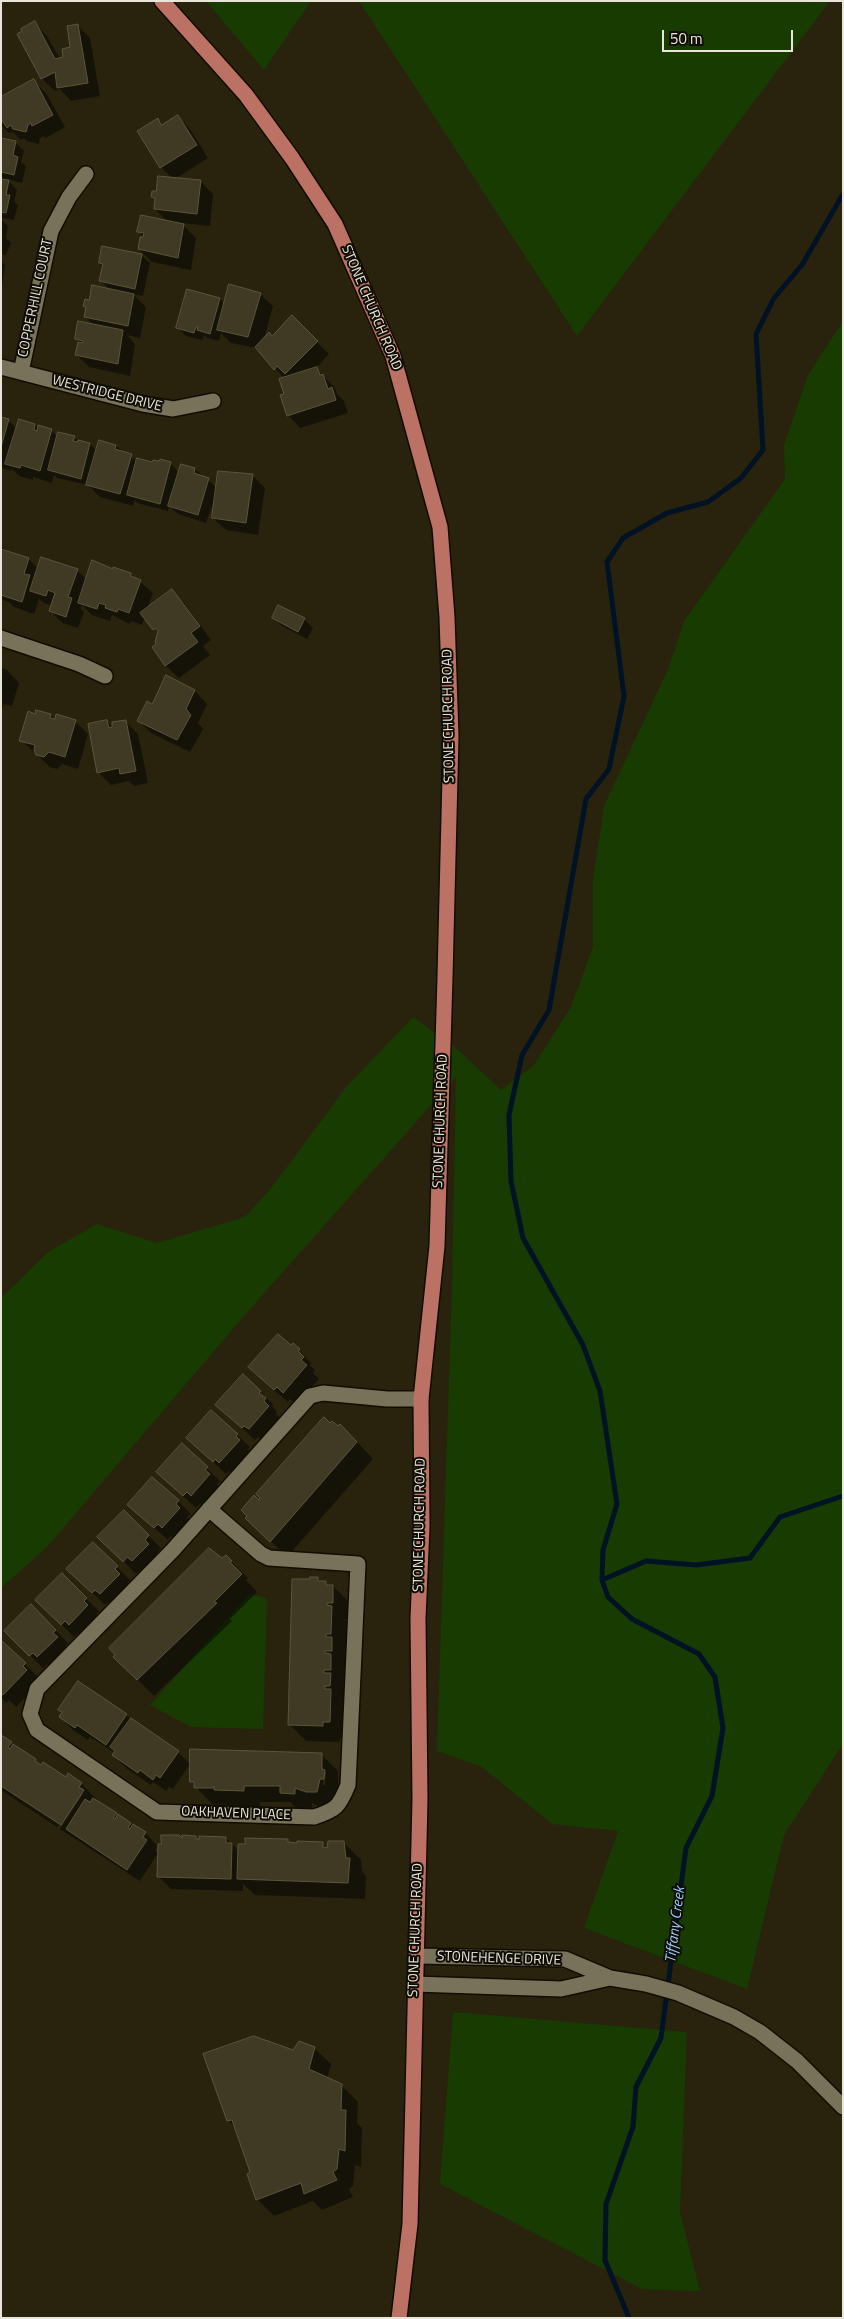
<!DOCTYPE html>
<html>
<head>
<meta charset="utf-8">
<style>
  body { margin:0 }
  #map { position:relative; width:844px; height:2319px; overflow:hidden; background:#29230e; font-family:"Titillium Web",sans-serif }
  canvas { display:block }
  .frame { position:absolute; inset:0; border:2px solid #e9e6d9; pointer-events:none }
  .scale { position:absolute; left:662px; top:30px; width:131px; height:22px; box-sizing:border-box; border:2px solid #e9e6d9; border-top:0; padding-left:6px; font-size:15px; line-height:18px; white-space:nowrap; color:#e9e6d9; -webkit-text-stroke:4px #0f0d05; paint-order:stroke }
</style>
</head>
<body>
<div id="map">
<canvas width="844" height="2319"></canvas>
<div class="frame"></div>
<div class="scale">50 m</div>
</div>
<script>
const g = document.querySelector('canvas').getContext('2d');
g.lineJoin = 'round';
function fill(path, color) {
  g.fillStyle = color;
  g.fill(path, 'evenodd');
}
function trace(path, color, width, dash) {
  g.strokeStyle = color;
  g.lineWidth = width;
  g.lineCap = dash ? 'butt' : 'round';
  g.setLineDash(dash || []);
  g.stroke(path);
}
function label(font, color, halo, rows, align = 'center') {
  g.font = font + ' "Titillium Web",sans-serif';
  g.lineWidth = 4;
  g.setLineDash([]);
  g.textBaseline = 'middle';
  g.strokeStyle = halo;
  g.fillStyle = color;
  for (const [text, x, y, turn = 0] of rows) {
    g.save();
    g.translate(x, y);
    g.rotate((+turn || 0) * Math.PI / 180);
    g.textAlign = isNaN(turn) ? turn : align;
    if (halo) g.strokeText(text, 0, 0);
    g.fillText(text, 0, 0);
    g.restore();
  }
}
fill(new Path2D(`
  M206,1h105l-47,69z
  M359,1h471l-253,335z
  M843,321v1423l-59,91 -37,154 -163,-61 34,-97 -66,-7 -70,-57 -45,-16 15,-467 4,-207 -213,240 -195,229 -47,42v-290l47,-46 49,-28 60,19 88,-26 27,-30 75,-101 66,-69 45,33 43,40 33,-25 37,-58 22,-60v-67l11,-74 65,-139 15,-46 101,-142 -1,-34 24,-70z
  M249,1594l18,4 -4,131 -72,-2 -41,-22z
  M453,2012l234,20 -7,180 20,79 -58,-2 -202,-105z`), '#173b00');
fill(new Path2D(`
  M34,23l13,13 13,23 4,-1 8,-10 5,-23 13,13 10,58 -29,5 -11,-12 -5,2 -13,-12 -23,-45z
  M33,81l13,12 19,34 -19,11 -2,-2 -4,2 -1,6 -12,-3 -3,-3 -3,2 -8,-8 -4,1 -8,-8v-27z
  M178,116l12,13 18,29 -33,21 25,2 13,13 -3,32 -29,-3 15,15 -5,32 -39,-8 -13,-13 7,-10 -8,-8 30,-9 -13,-13 1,-9 -3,-3 19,-19 -11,-11 -4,-47 6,5z
  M1,139l14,3 9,9 -3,11 5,4 -4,17 -16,-4 11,11 -3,12 4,3 -4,15 -13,-2z
  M1,219l7,7 -2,12 5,5 -5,12 -5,-1z
  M141,255l9,8 -7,33 -10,-2 13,13 -6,31 -13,-3 8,9 -5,32 -41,-9 -12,-12 2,-13 -3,-4 18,-12 -8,-9 1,-9 -2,-2 25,-16 -9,-9 3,-15 -4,-3z
  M1,261l4,4 -4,28z
  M260,294l13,12 -9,33 8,-2 20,-20 37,37 -13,14 19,20 2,6 7,7 4,12 -48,15 -12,-13 -3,-36 -28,-31 -26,-5 -10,-10 -2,8 -12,-3 -3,-3 -2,5 -16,-4 -8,-8 42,-29 5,6z
  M1,418l7,2 9,9 18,-4 4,3 12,2 7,7 16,1 4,3 12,3 7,7 3,-10 16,5 22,16 32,1 9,10 16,-4 22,19 35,-13 13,13 -7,47 -32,-5 -13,-12 3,-23 -10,28 -28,-9 -9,-8 -1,5 -31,-8 -2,-3 -2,6 -33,-9 -12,-12 -31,-7 -3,-3 -2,8 -19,-6v3l-14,-4 -8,-8v3l-10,-3z
  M1,546l4,4 24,9 9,10 39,1 10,10 26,-9 18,3 22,19 -6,16 24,-18 13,12 27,37 -8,6 7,9 -31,23 -13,-12 -12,-19 4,-3 1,-11 -14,-17 -3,9 -11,-4 -1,3 -18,-9 -2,6 -18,-6 -10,-10 -1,4 3,3 -6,16 -15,-5 -13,-12 2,-5 -8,-3 -5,-4 -5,15 -20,-7 -5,-5 -8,-3z
  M273,618l31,1 9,9 -6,11 -25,-13z
  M1,668l6,2 12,13 -7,23 -8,-2 -3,7z
  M166,677l29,14 12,13 -9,19 5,6 -13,23 -39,-19 -12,-12 14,-15z
  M36,715h14l6,5 19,1 13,13 -10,35 -16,-5 -5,5 -7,-2 -29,-27z
  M107,721l7,7 11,-7 13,13 10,49 -14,3 -5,-5 -18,4 -13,-13z
  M293,1345l18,18 -1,2 5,5 -2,3 6,6 -23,25 -6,-5 -2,3 -26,-22z
  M243,1376l30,28 -1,2 5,6 -1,2 5,5 -19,22 -4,-4 -3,3 -38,-35z
  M212,1412l38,35 -2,2 4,4 -19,22 -4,-4 -3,3 -38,-36z
  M357,1442l16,17 -86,98 -40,-39 12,-17z
  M182,1445l38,36 -3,3 4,4 -17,20 -4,-4 -4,4 -25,-23z
  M178,1501l13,13 -4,3 5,5 -16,18 -5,-4 -3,4 -26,-23z
  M124,1512l37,36 -4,5 4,4 -16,16 -4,-4 -5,5 -37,-37z
  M93,1543l37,37 -3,3 4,4 -18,19 -5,-4 -3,3 -37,-36z
  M226,1556l22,22 -2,2 11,12 -27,27 2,2 -78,75 -39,-39z
  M62,1575l37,36 -3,4 4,4 -18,18 -4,-4 -4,4 -37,-37z
  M318,1579l11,7h4l17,17 -1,16h-5l5,5 -1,27 -4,-1 4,5v12h-5l5,5 -1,15 -5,-1 5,5v12l-4,-1 4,5 -1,31h-6v4l-34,-1 -17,-17 4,-144z
  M31,1606l37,37 -3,3 4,4 -18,18 -4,-4 -4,4 -37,-37z
  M1,1641l37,36 -3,2 4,4 -23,24 -7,-7 -2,3 -6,-5z
  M126,1715l52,37 12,12 -17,25 -4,-2 -3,4 -13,-9 -2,3 -25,-17 -13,-13 2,-2 -25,-16 -2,3 -15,-10 -13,-13z
  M1,1737l40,29 25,13 3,-4 13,9 16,17 -1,1 48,31 13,13 -3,4 3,3 -18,28 -80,-52 23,-35 -2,-2 -24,35 -56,-37z
  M321,1754l17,17v14l3,3 -7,20h-11l-11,-5v7h-14l-8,-8h-30v5l-48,-3 -21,-22zM323,1769l3,3 -1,13h-2z
  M196,1837l4,4 26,-3 13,13 49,-10 3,3 31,-1 6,7 16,-7 17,17 1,12 4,4 -1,23 -110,-4 -12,-11v7l-72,-2 -13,-13 25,-36z
  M314,2048l17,16 -4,15 14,6 17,17 -1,21 5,5 -1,39 -6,-2 -2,21 -4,3 4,8 -31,13 -9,-9 -39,15 -17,-17 -5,-26 -16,-45 -8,-8 65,-68z`), '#0007');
trace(new Path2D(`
  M602,1580l44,-19 50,4 54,-7 30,-41 63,-21
  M629,2318l-24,-58 1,-56 27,-77 3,-40 25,-49 25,-190 26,-52 11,-68 -8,-51 -16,-23 -67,-35 -24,-22 -6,-17 1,-30 14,-46 -17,-113 -17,-46 -60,-107 -12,-57 -2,-66 13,-60 27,-45 37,-211 23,-30 15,-73 -17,-134 16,-24 44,-25 41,-11 33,-24 22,-28 -7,-116 18,-36 28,-33 41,-71`), '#021225', 5);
const building = new Path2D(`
  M35,21l20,38 8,-2 -1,-8 8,-2 -3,-21 11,-2 10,59 -31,5 -2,-16 -14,7 -24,-45 5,-3 -1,-2z
  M34,79l19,36 -21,11 -1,-3 -3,2 -2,7 -13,-3 -2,-4 -4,3 -6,-9v-22z
  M178,115l19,30 -37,23 -23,-37 21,-13 3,7z
  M1,138l15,3 -3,14 5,2 -4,18 -13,-3z
  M158,176l43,4 -4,34 -43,-5 1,-11 -4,-1 1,-6h4z
  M1,179l8,1 -3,15h4l-4,18 -5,-1z
  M141,215l43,9 -6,34 -40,-9 2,-12h3l1,-4 -7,-1z
  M102,246l40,8 -7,35 -36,-8 4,-17 -4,-1z
  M229,284l32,9 -13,44 -31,-7z
  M92,285l42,9 -6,32 -44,-9 2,-10 -3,-1 2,-7 4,1z
  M187,289l33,9 -10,36 -13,-4 1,-3h-2l-2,6 -18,-5z
  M292,315l26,26 -33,33 -8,-8 -3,4 -19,-23 14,-15 3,4z
  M78,321l45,9 -5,34 -43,-9 3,-13 4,1 1,-2 -8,-2z
  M317,367l3,8 3,-1 5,15 4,-2 4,13 -49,16 -7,-21 4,-1 -5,-15z
  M1,417l8,2 -8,28z
  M19,419l16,5 -1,6 3,1 1,-6 14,4 -12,42 -19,-6 -1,3 -15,-4z
  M58,432l17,4 -2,5 4,1 1,-2 12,3 -9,36 -33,-9z
  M99,440l17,5 -1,4 17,5 -12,40 -34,-9z
  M137,458l15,4 1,-2 6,1 1,-2 11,3 -11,42 -33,-9z
  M181,464l14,4 -1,5 15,5 -11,37 -30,-9z
  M218,471l35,3 -7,49 -34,-5z
  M1,549l28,9 -5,16 6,1 -8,27 -21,-7z
  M41,557l37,12 -10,28 4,1 -6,19 -17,-6 6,-18 -7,-3 -2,6 -16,-5z
  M92,560l21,9v-2l18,6v3l10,4 -12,33 -11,-4 -1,3 -12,-4 1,-3 -7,-2 -2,6 -19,-6z
  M172,589l28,37 -9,7 7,9 -33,24 -13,-19 4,-3 -1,-2 3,-11 -2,-3 -3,2 -13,-17z
  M278,605l27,13 -7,14 -26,-14z
  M166,675l29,15 -9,19 5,6 -14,25 -40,-19 10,-20 5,3z
  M36,710l15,4 -1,4 5,1 1,-5 20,6 -11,37 -16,-5 -5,5 -8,-2 -2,-5 1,-5 -16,-4 9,-30 7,3z
  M107,720l2,8 3,-1v-5l14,-2 10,51 -16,3 -1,-6 -22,5 -9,-49z
  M278,1334l13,11 2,-2 7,6 -2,2 6,6 -3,3 6,5 -24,28 -6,-6 -3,3 -26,-23z
  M243,1374l18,17 -2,2 7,5 -2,3 5,5 -20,23 -5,-3 -2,2 -27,-23z
  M211,1410l27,24 -2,2 4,4 -21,23 -4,-4 -2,3 -27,-24z
  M324,1417l6,6 2,-2 6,5 2,-2 17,18 -87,100 -25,-24 2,-2 -6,-6 13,-15 5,5 1,-2 -4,-4z
  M182,1443l26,24 -3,3 5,4 -19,22 -4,-4 -4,4 -27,-24z
  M152,1477l27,23 -3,4 4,4 -18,20 -4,-4 -4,4 -27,-23z
  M124,1510l25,25 -4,5 4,4 -17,17 -5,-4 -4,5 -26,-25z
  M93,1542l25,24 -3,3 5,5 -20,20 -5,-4 -3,3 -26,-24z
  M209,1548l13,10 4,-3 6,6 -2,1 12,12 -28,28 3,1 -80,77 -24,-23 2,-2 -6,-7z
  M62,1573l25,25 -3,3 4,4 -19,20 -4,-4 -4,4 -26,-25z
  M310,1577h8v4h8v4h7v18h-6v2l5,1 -1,28h-5v3h6v14h-7v2l6,1v16h-7v3h7l-1,13h-5v3h6l-1,33h-7v4l-35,-1 4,-146h18z
  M31,1604l25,26 -3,3 5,4 -21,20 -4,-4 -4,3 -25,-25z
  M1,1640l25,23 -3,3 4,4 -24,25 -2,-1z
  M78,1681l49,33 -21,31 -29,-20 -2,3 -16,-11 3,-5 -4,-2z
  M131,1718l48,33 -19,27 -4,-3 -3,5 -13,-10 -2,3 -26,-18 3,-4 -5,-4z
  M1,1735l11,7 -4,5 2,2 3,-5 23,15 -1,2 6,4 2,-3 23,15 2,-4 14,10 -3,4 5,3 -23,35 -60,-39z
  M190,1749l132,4v16l3,1 -1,9h-4l-3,13h-11l-11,-4v6l-15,-1v-7h-36v5l-30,-1v-4l-1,2h-19v-6h-4z
  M93,1798l24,15 -4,5 2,1 3,-5 13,9 -3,5 2,1 3,-5 13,8 -3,5 4,3 -20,30 -61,-41 19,-30 5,3z
  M161,1835h18l3,3v-3l14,1v3h3v-3l27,1v6h6l-1,36 -74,-2 1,-33h3z
  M245,1838l43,1v3l9,1v-2l26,1v5l4,1 1,-7h16l2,17h4l-2,25 -111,-4 1,-35h7z
  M254,2036l39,14 6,-9 16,6 -6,22 33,15 -1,26h5l-1,41 -6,-2 -2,20 -4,3 4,8 -33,14 -3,-11 -45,17 -9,-26 3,-2 -18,-52 -5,1 -24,-67z`);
fill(building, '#403a24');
trace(building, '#5a553d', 1);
const minor = new Path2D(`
  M1,367l142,37 30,5 40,-8
  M21,372l30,-141 18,-34 17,-23
  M1,638l78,26 26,12
  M209,1509l52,45 8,4 89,6 -10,221c-9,22 -12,25 -34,32l-157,-5 -120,-82 -7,-16 7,-25 135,-138 138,-155 13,-3 64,6h34
  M416,1956l149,3 45,19 36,6 32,9 56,24 26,15 37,29 46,46
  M415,1984l146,5 49,-11`);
const major = new Path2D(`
  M162,1l84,94 46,63 43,66 58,132 47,171 7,90 4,119 -6,241 -8,269 -16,153 1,128 -4,91 2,181 -10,425 -11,94`);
trace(minor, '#120c00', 18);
trace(major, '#120c00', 18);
trace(minor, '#78725a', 15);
trace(major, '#bb7164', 15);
label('14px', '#e9e6d9', '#0f0d05', [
  ["COPPERHILL COURT",36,298,-78],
  ["STONE CHURCH ROAD",371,308,67],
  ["WESTRIDGE DRIVE",107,394,14],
  ["STONE CHURCH ROAD",449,716,-91],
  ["STONE CHURCH ROAD",441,1121,-88],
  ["STONE CHURCH ROAD",420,1525,-89],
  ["OAKHAVEN PLACE",236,1814,2],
  ["STONE CHURCH ROAD",416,1930,-88],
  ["STONEHENGE DRIVE",499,1959,2]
]);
label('italic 15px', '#9bcbfd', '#0f0d05', [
  ["Tiffany Creek",676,1925,-83]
]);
</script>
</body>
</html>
